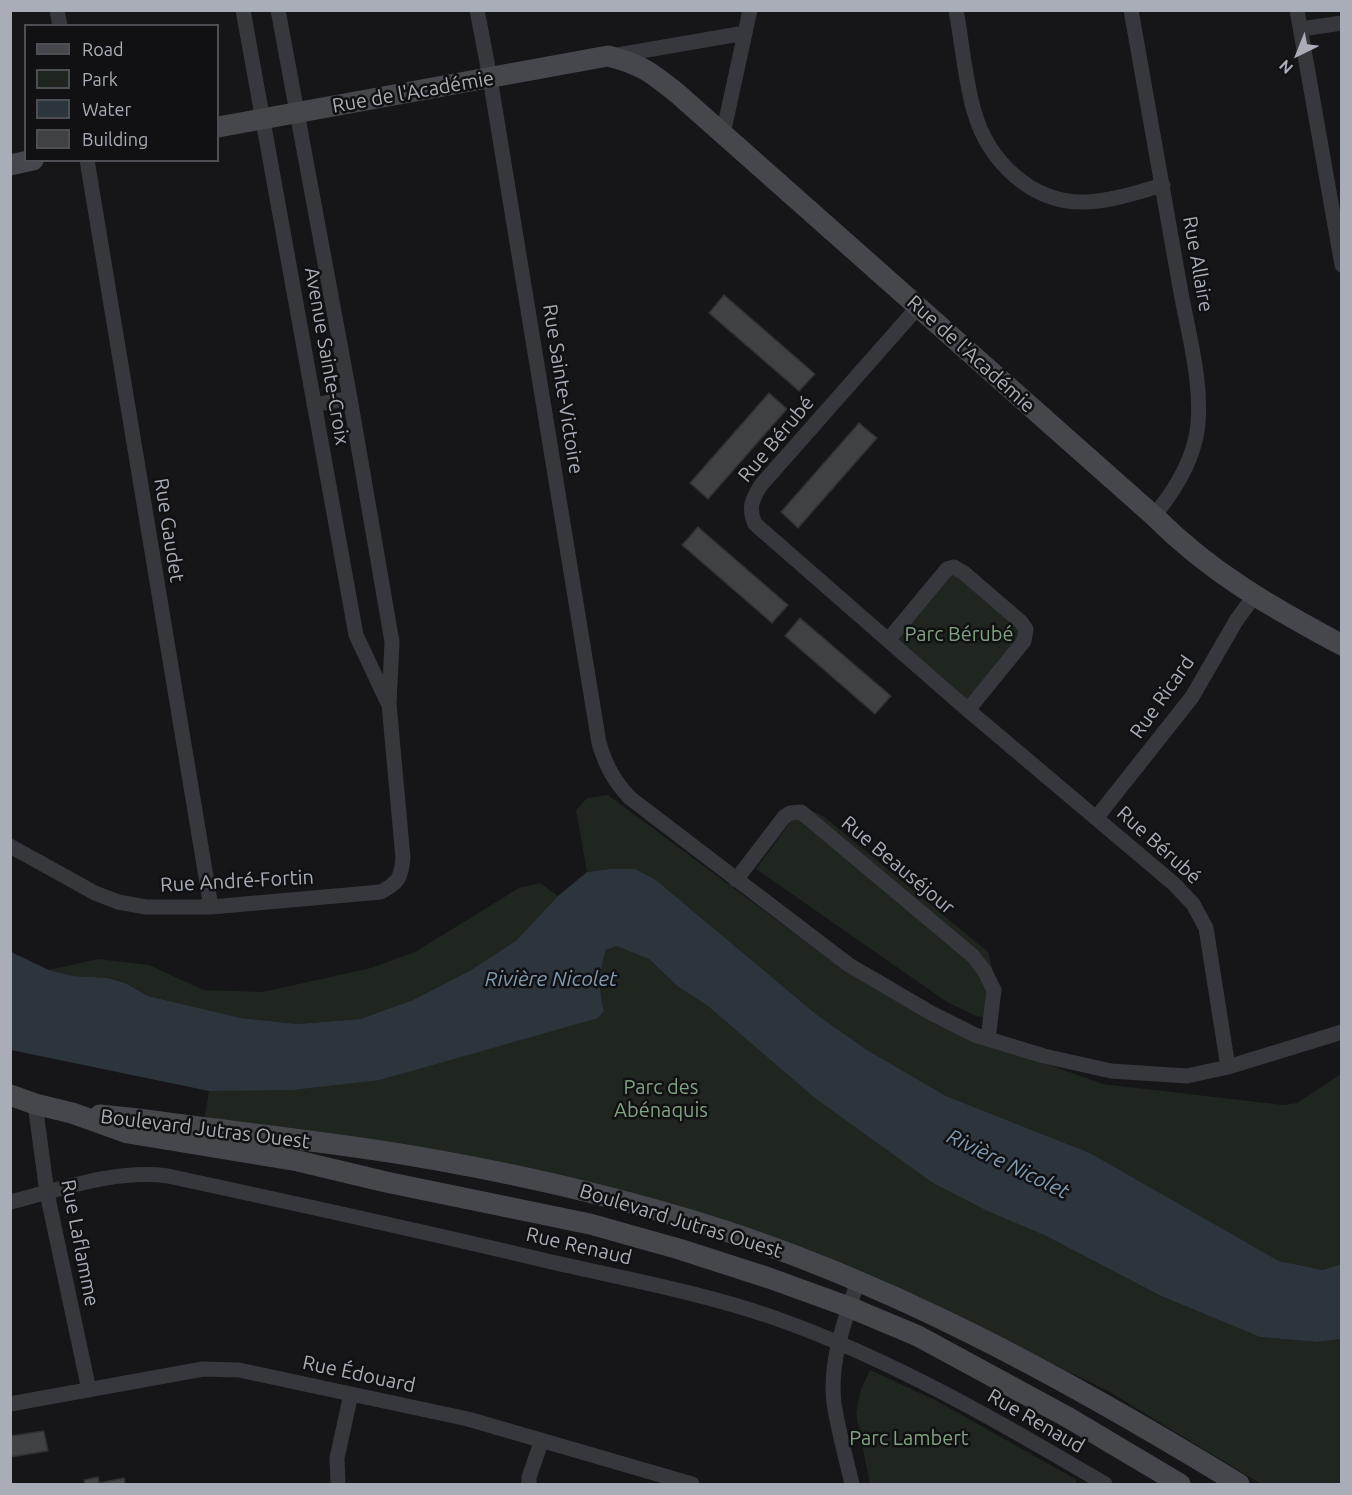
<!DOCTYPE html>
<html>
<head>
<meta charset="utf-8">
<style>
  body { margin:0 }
  #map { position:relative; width:1352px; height:1495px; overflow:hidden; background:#161618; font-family:Ubuntu,sans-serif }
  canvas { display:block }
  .frame { position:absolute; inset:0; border:12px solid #a8adb8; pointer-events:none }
  .legend { position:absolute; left:24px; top:24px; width:195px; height:138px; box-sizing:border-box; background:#111113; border:2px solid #4d4f55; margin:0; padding:8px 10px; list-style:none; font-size:18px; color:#a8adb8 }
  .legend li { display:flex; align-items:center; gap:12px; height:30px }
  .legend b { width:30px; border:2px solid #4d4f55 }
  .north { position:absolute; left:1268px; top:24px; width:60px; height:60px; -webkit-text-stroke:4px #111113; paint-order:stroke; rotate:223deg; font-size:16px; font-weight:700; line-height:24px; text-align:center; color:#a8adb8 }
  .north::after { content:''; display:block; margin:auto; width:21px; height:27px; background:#a8adb8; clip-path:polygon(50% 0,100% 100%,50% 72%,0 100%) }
</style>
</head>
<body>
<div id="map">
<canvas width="1352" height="1495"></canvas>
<div class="frame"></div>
<ul class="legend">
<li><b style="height:8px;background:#45474d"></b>Road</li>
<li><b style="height:16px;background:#1e261f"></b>Park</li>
<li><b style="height:16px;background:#2c353c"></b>Water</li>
<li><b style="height:16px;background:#404145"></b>Building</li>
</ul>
<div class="north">N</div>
</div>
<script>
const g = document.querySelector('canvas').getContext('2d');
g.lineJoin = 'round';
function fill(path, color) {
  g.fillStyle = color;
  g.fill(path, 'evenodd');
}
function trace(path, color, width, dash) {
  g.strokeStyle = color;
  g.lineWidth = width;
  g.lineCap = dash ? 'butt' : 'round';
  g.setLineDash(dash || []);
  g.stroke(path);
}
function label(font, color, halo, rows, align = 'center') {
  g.font = font + ' Ubuntu,sans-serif';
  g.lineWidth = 5;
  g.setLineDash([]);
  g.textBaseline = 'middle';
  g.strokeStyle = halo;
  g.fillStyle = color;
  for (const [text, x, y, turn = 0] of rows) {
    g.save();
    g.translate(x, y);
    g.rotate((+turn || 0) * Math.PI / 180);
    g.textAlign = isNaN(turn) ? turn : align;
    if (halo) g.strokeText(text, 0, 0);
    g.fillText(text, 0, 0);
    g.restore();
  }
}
fill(new Path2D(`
  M954,567l72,62 -58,81 -79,-71z
  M608,795l240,178 89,52 166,59 180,21 14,-2 44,-29v190l-18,6 -44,-9 -189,-108 -144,-57 -79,-46 -50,-35 -161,-135 -46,-11 -23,3 -11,-62 11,-12z
  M808,809l15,7 165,136 5,20 -2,46 -15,-2 -29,-14 -191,-133 41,-56z
  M540,883l18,13 -42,46 -45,28 -58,30 -53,19 -63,5 -56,-6 -93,-22 -23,-13 -17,-5 -34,-2 -25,-6 49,-11 51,6 54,25 60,2 108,-24 44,-16 104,-64z
  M616,946l33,13 28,27 31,20 225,177 54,28 57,24 117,61 99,41 57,5 24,-3v145h-80l-153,-93 -239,-117 -150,-56 -515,-97 5,-30 171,-11 224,-69c-6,-19 -4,-42 2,-61z
  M870,1370l65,30 142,80 -2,4h-205l-14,-71 5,-24z`), '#1e261f');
fill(new Path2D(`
  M610,869h25l21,11 161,135 50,35 79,46 144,57 189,108 44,9 18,-6v75l-24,3 -57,-5 -99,-41 -117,-61 -57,-24 -54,-28 -118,-85 -107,-92 -31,-20 -28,-27 -33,-13 -10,4c-6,19 -8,42 -2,61l-6,7 -218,62 -88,10 -83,1 -198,-41v-98l38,18 25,6 34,2 17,5 23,13 93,22 56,6 63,-5 53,-19 58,-30 45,-29 42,-45 29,-24z`), '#2c353c');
const building = new Path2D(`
  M724,295l91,79 -16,17 -90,-78z
  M769,393l18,16 -79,90 -18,-16z
  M859,423l18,15 -79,90 -17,-16z
  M698,527l90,78 -16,18 -90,-78z
  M800,618l91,78 -16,18 -90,-78z
  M44,1431l4,20 -38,6v-21z
  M98,1477l1,6 25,-5 1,6h-40l-1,-4z`);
fill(building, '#404145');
trace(building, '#303034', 1.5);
trace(new Path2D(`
  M57,10l3,16
  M243,10l113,625 31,66
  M477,10l13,68 109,665c7,23 15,38 31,55l219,167 82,48 44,22 69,21 67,15 76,5 41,-9 114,-35
  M956,10c6,32 9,70 18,101 14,50 58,93 112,91 26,-1 52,-10 77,-17
  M1131,10c17,94 34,188 50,283 8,43 24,100 15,144 -7,31 -23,55 -42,79
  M1297,10l45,255
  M1301,29l41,-6
  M612,56l133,-23
  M723,134l27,-124
  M87,160l124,747
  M918,307l-157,178c-9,14 -13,23 -6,39l213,186 206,174 19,20 13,24 22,139
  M314,405l36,-7
  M889,639l58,-70 7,-2 10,6 57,49 5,7 -2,12 -56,69
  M1097,817l95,-120 44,-76 18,-25
  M10,846l85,47 23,9 28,5h65l170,-15c18,-10 20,-14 22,-34l-14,-154 3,-62 -42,-244 -72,-388
  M736,880l48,-63 6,-4 11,-1 172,144 12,16 9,18 -6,49
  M35,1104l12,89 42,197
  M10,1202c52,-13 105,-33 158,-26 125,27 250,54 375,84 78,18 157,32 232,58 116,41 225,104 330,166
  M10,1404l193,-35 36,1 229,49 224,65
  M338,1484l-1,-26 14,-64
  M529,1484v-7l13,-37
  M852,1484c-6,-26 -14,-54 -18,-81 -5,-41 11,-84 24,-122`), '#37383d', 15);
trace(new Path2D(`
  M218,127l390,-71c33,8 44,17 70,38l476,422c57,57 117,91 188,129
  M10,165l23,-5
  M10,1095l25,9 37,9 56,20 170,28 88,21 204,42 89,25 90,29 80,29 69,29 151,82 111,66
  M100,1115l38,4c87,12 176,21 263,35 98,16 197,38 293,67 194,59 373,158 545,263`), '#45474d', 21);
label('20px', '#a8adb8', '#111113', [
  ["Rue de l'Académie",413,92,-10],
  ["Rue Allaire",1198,264,80],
  ["Rue de l'Académie",971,354,42],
  ["Avenue Sainte-Croix",327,356,80],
  ["Rue Sainte-Victoire",563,389,81],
  ["Rue Bérubé",776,439,-50],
  ["Rue Gaudet",169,530,81],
  ["Rue Ricard",1162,697,-55],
  ["Rue Bérubé",1159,845,42],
  ["Rue Beauséjour",898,865,40],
  ["Rue André-Fortin",237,881,-3],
  ["Boulevard Jutras Ouest",205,1129,7],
  ["Boulevard Jutras Ouest",681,1221,17],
  ["Rue Laflamme",80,1243,79],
  ["Rue Renaud",579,1246,13],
  ["Rue Édouard",359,1374,12],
  ["Rue Renaud",1036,1421,30]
]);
label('20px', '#7fa381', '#111113', [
  ["Parc Bérubé",959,634],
  ["Parc des",661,1087],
  ["Abénaquis",661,1110],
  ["Parc Lambert",909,1438]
]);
label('italic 21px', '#7f9bb3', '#111113', [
  ["Rivière Nicolet",551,979],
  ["Rivière Nicolet",1008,1164,26]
]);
</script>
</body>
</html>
